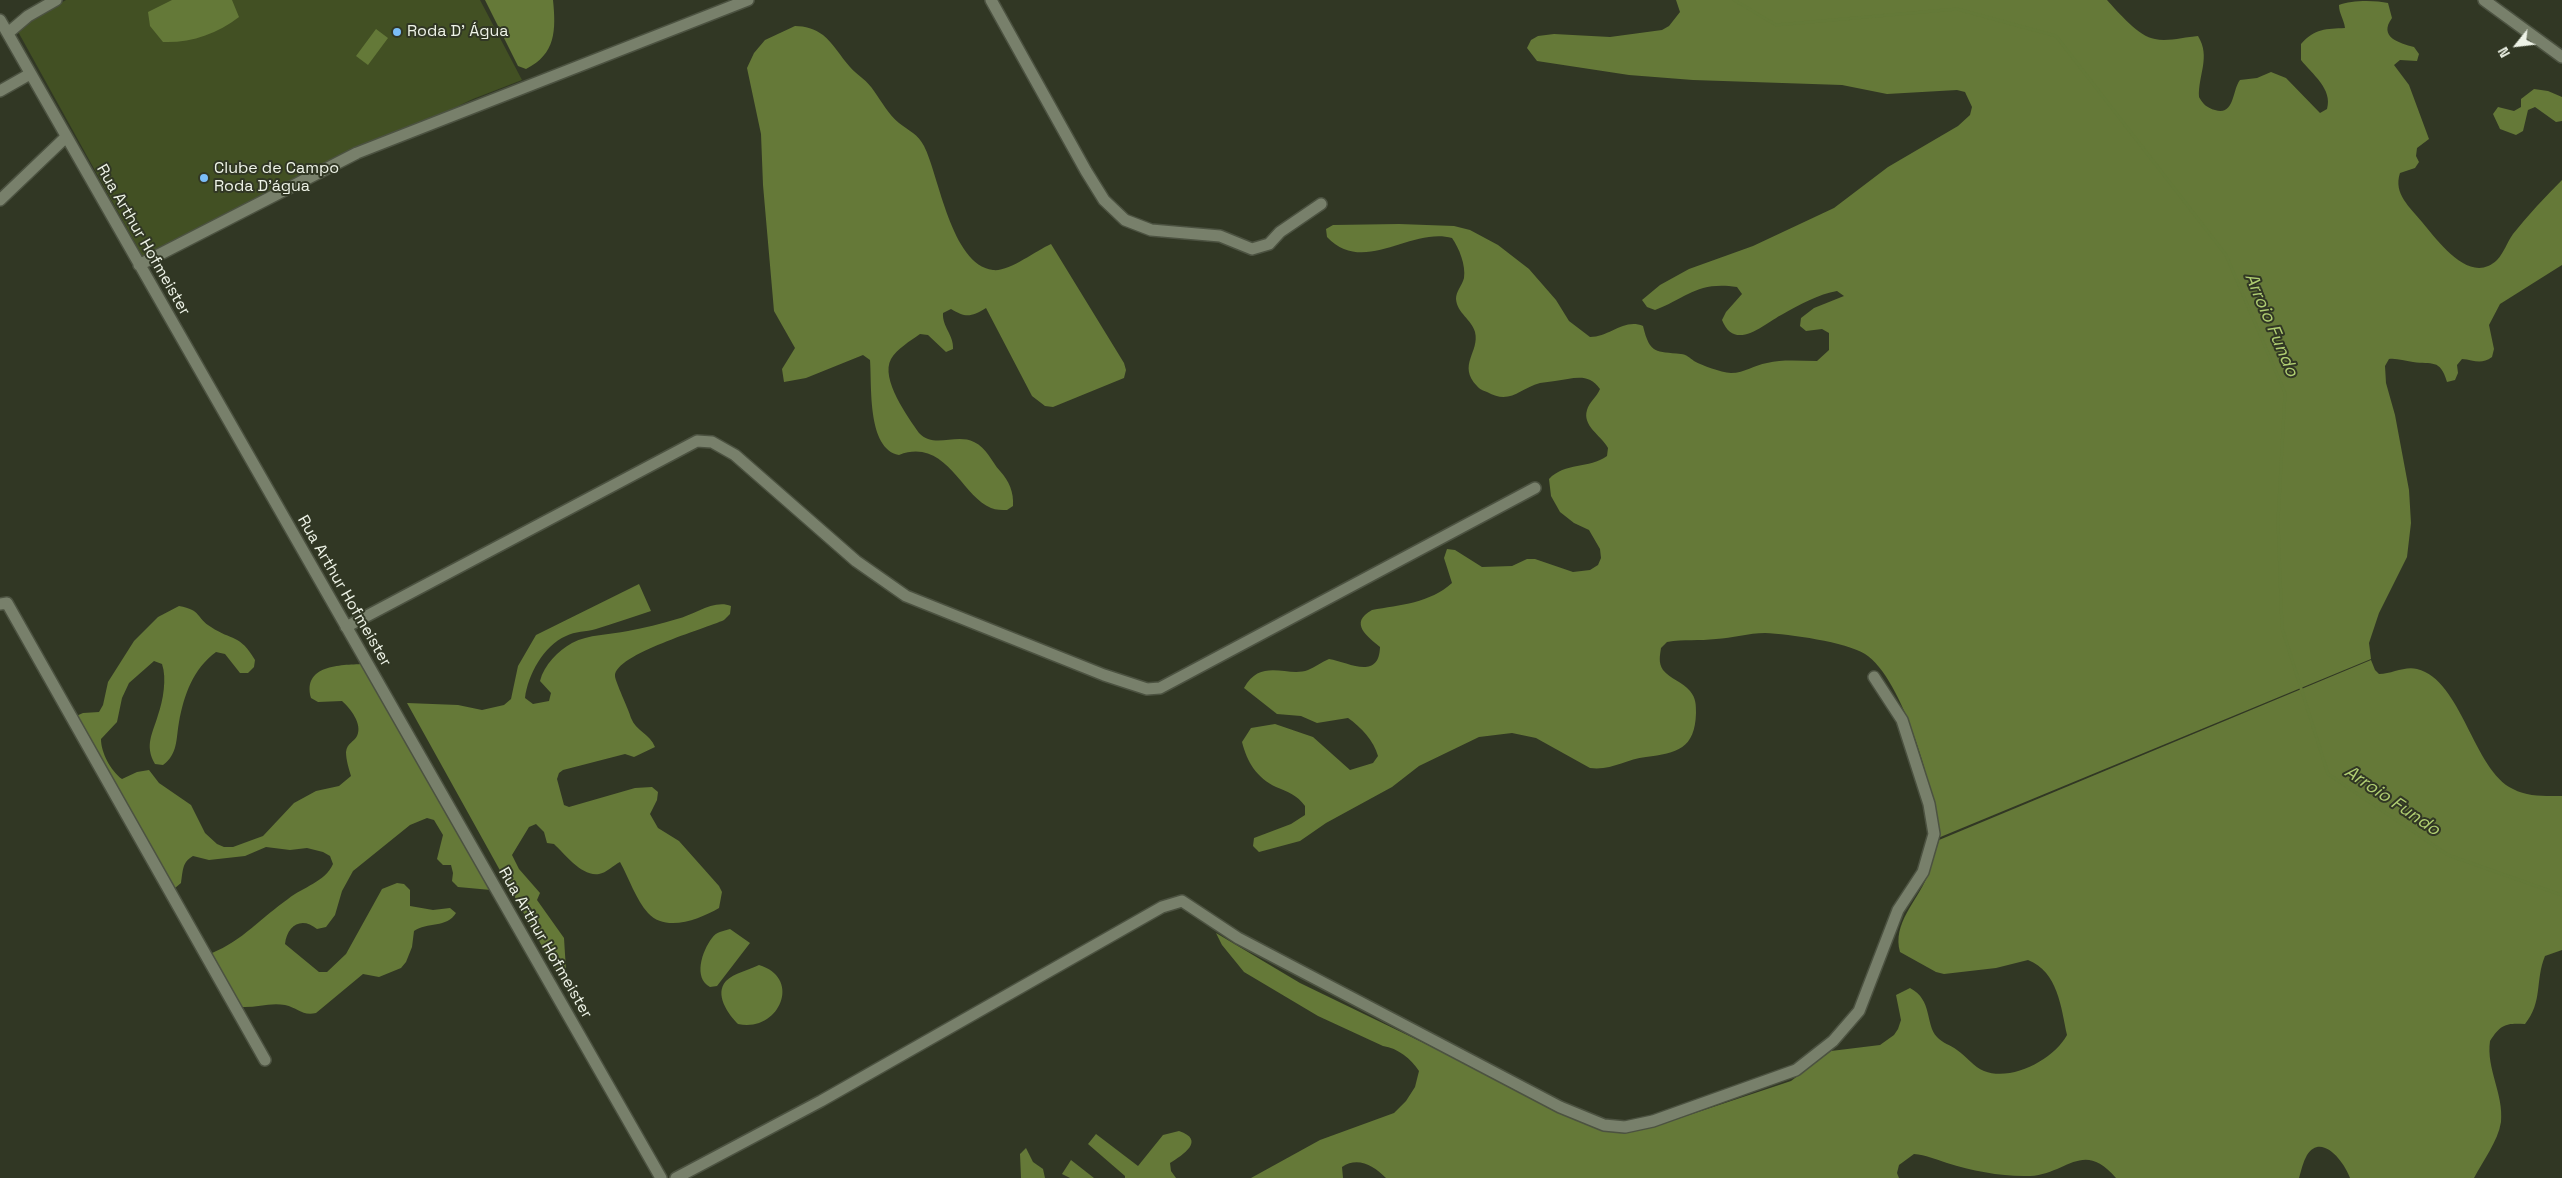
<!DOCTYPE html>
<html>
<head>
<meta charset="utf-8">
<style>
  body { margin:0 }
  #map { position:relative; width:2562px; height:1178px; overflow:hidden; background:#313724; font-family:"Space Grotesk",sans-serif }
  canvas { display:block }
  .north { position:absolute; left:2492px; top:20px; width:50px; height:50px; -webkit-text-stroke:4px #313724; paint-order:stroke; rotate:241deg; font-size:14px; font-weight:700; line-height:20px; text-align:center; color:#eef3e7 }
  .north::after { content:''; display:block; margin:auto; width:18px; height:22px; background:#eef3e7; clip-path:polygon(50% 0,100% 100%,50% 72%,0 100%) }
</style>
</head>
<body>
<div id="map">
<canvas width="2562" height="1178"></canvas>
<div class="north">N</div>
</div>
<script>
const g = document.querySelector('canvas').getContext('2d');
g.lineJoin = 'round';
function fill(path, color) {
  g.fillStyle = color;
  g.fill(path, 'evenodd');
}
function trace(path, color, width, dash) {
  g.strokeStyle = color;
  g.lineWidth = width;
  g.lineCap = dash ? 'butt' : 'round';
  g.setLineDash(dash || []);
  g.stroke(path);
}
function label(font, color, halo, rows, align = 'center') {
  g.font = font + ' "Space Grotesk",sans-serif';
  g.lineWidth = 4;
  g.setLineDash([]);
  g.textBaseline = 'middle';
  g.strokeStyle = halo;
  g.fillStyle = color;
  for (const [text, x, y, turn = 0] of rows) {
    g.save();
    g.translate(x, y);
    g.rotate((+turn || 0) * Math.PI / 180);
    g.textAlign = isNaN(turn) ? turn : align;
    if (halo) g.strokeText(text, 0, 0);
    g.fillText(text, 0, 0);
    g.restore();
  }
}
fill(new Path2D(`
  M66,0h414l42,80 -49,19 -330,158 -127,-229z`), '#425023');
fill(new Path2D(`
  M485,0h68c3,30 3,54 -27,69l-8,-3z
  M1676,0h431c11,12 32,37 48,39 12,3 30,-2 43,-3 13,21 0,39 1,61 4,7 8,11 16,13 20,6 17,-20 25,-30l17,-2 14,-6 15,6 34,35 7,-4c6,-20 -15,-35 -26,-49v-16c14,-16 25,-15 44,-16 -1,-9 -6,-14 -6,-23 12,-5 36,-5 49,-2l4,15c-14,19 7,25 22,29l5,7 -2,7 -17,-1 -6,5 15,20 20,54 -12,9 -1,8 3,6 -4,6 -15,5c-7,21 10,34 22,49 16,19 48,64 75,38 7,-7 10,-18 16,-26 15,-19 32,-37 49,-54v85l-62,39 -11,21 5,24 -2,8c-11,8 -18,3 -30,2l-5,6 1,8 -3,7 -8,2c-7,-24 -15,-17 -34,-20 -9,-1 -16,-4 -24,-3l-4,7 1,17 9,32 14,75 2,33 -4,34 -28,56 -10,30 2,16 -433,179c-2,-44 -35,-160 -73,-184 -19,-12 -76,-20 -100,-21 -16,0 -33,5 -49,6 -17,2 -32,0 -49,3l-6,6c-1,7 -3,15 2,22 7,9 20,12 27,21 6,7 6,14 6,22 -1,36 -19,40 -50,44 -20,2 -35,14 -56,11l-54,-30 -24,-5 -33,4 -60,29 -27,21 -66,36 -26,18 -41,11 -6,-6 1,-8 37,-14 14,-9v-9c-8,-11 -17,-14 -29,-19 -19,-9 -29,-25 -34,-45l9,-14 24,-4 38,13 37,33 23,-7 5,-7c-4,-15 -17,-29 -30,-38l-31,5 -16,-7 -24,-2 -33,-26c17,-31 44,-10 64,-18 7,-3 14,-8 21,-11 19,3 50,22 51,-12 -12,-10 -32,-24 -8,-37 28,-5 58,-7 80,-27l-8,-25 3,-9 8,1 27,17 30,-1 15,-7h8l38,13 17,-2 8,-5 3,-7 -1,-9 -11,-19 -15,-7 -14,-11 -9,-16 -2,-17c16,-17 40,-10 58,-23l1,-8c-7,-13 -26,-22 -21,-38 2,-8 10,-13 13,-21 -12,-17 -27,-10 -45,-8 -5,1 -10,1 -15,2 -21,6 -30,22 -53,9 -3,-1 -8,-3 -10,-6 -20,-21 3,-34 -2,-54 -3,-12 -18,-19 -19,-33 0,-8 6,-13 8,-21 2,-13 -5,-30 -12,-40 -42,-11 -88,38 -125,-1l-1,-8 7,-4 66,-1 55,2 16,4 28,15 31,24 27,31 13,21 21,16c20,0 34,-19 53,-11 7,29 13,25 38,28 5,0 9,4 13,7 9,5 26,11 37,12 14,0 23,-8 36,-10 16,-4 33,-2 50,-2l12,-11v-17l-7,-4 -16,2 -6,-5 1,-8 13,-10 30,-12 -7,-5c-18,3 -38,14 -54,23 -18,9 -48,39 -61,6l4,-8 16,-18 -5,-7c-40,-6 -50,11 -82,23l-8,-3 -5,-7 18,-15 29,-16 64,-23 81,-38 54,-41 70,-41 12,-11 2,-8 -7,-15 -8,-2 -70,4 -45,-9 -149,-5 -64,-5 -92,-14 -10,-13 4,-8 7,-4 16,-2 56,3 52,-7 7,-4 11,-14z
  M795,26c10,0 20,3 28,9 10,8 18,22 27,32 7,8 18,14 24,24 8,11 14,23 25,32 10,8 19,11 25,23 15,29 27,119 69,124 16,2 42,-19 58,-26l73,119 2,7 -2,8 -71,29 -8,-1 -13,-10 -46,-88c-15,9 -20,10 -35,1l-8,4c-1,14 11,22 10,36l-7,3 -18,-17 -8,-1c-10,7 -23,15 -29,25 -11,20 17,58 28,74 15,16 37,0 55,9 13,6 17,19 26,29 9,10 14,21 13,35l-6,4c-5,0 -11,0 -16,-2 -30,-12 -45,-71 -92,-53 -32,-6 -27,-69 -29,-95l-7,-5 -57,23 -22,4 -2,-13 13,-21 -21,-37 -11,-126 -2,-51 -14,-66 7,-15 11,-13z
  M2534,89l14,2 14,6v24l-6,1 -21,-15 -7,3 -5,21 -7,4 -16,-6 -7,-15 5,-7 16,4 7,-4v-8z
  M639,584l12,27c-18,6 -36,12 -55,18 -10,3 -21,2 -30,7 -23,10 -38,39 -41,62l8,6 16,-3 2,-8 -11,-12c4,-16 18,-30 32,-38 17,-9 37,-8 56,-12 16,-3 33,-7 49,-12 17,-4 37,-20 54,-13l-1,8 -6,6c-19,9 -109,34 -109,56 0,5 14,34 16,42 5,13 19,16 24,29l-21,10 -9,-3 -62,16 -4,3 -2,6 7,26 5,2 66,-19 17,-1 6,5 -1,8 -7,14 8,14 21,13 40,45 3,6 -3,16c-19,11 -53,25 -71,5 -12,-13 -19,-35 -28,-51 -6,3 -14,11 -21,12 -17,3 -34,-20 -45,-30l-7,-1 -3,-11 -8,-8 -7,3 -17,28 7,14 21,24 -3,7 27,38 2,32 -4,12 -155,-279 51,2 24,5 22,-5 7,-6 7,-33 18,-31z
  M179,606c23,4 17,12 32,21 21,14 29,7 44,33l-1,7 -6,6h-8l-15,-19 -9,-2c-23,17 -32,43 -37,70 -3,17 -1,32 -16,43l-8,-1c-11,-19 -2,-31 3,-49 5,-14 9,-37 4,-51l-8,-3 -25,22 -7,15 -5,24 -16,17c0,14 10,32 21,40l15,-7 12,-2 10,13 32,22 14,28 12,11 7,3h9l30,-11 31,-33 22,-12 23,-5 12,-10c-2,-7 -5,-16 -5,-24 1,-9 8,-10 11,-16 6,-12 -7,-28 -15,-35l-24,1 -7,-4c-9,-33 29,-33 52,-34l128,226 -33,-3 -6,-6 1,-8 -2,-8h-8l-6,-6 6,-24 -9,-15 -7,-2 -17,7 -57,46 -11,20 -7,24 -9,12 -9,2c-15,-13 -30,-4 -32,15l34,28h8l19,-18 36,-65 15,-6 7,1 6,6v16l23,4 17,-2 6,5c-9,15 -29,9 -42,18l-2,16 -6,15 -5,6 -22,9 -16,-3 -47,39c-14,3 -18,-5 -31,-8 -15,-3 -29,3 -44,2l-29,-54c30,-12 50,-36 76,-54 15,-12 37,-17 45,-35l-3,-8 -7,-4 -16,-4 -17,2 -24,-3 -21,9 -36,4 -16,-4c-11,6 -10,15 -12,27l-6,5 -6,-3 -93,-169 7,-3 16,-1 4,-7 5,-23 26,-41 24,-24z
  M2371,660l4,10 4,4c13,0 25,-8 38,-5 45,11 56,101 96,120 15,8 32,7 49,7v154l-17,6c-10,24 -2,46 -20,68 -19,-1 -24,0 -35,17 -4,28 14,53 11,81 -3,19 -18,39 -27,56h-124c-5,-15 -28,-46 -43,-23 -4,7 -6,16 -8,23h-183c-33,-39 -49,-4 -86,-2 -27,1 -57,-5 -83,-13 -12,-4 -21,-8 -33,-9l-15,11 -2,8 2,5h-513c-12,-12 -28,-22 -44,-11l1,11h-92l69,-38 74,-27 12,-12 9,-14 4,-16c-8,-12 -21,-23 -36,-25l-65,-30 -74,-44 -22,-27 -6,-12 84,50 198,96 66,36 42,16h22l34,-7 129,-43 40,-30 49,-6 14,-10 4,-6 3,-9 -5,-25 14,-7c23,12 15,36 27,49 5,6 14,8 20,13 9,6 17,17 27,21 28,11 70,-12 83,-36 -6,-28 -9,-63 -39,-75l-32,8 -52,6 -8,-2 -36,-20c-8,-28 17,-51 27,-75 5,-12 8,-25 12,-37z
  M1179,1131c27,9 4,24 -9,32l1,8 5,7h-51v-2l-37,-32 8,-10 42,32 25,-31z
  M1026,1148l7,14 10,7 2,9h-24l-1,-24z
  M1071,1160l23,18h-24l-8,-4z`), '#657938');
fill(new Path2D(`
  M172,0h60l7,17c-22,17 -48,26 -76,25l-13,-16 -2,-14z
  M376,29l12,9 -20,27 -12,-9z
  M730,929l20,14 -33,43 -7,1c-17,-9 -8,-36 2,-49 4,-6 11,-7 18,-9z
  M759,965c44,13 20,68 -21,59 -10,-10 -24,-30 -12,-43 8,-8 23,-11 33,-16z`), '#647938');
trace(new Path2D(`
  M1734,0l42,25 181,-16 99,27 170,219 59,138 -7,128 4,107 46,146 120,81 114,40`), '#647938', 3);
const minor = new Path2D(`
  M991,0l95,171 18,29 21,20 26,10 69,6 32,13 17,-5 11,-12 41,-28
  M2484,0l78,57
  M0,20l661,1158
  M8,33l20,-17 28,-16
  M0,91l30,-17
  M0,200l66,-63
  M139,265l218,-112 391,-153
  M0,604l7,-1 258,457
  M346,627l351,-186 15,1 23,13 121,106 50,35 198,79 43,14 13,-1 375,-200
  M676,1178l145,-77 341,-194 20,-6 56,37 322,169 44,18 21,2 28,-6 143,-51 37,-29 26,-30 39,-101 25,-38 11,-38 -5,-30 -27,-84 -28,-43`);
trace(minor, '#4c5241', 14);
trace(minor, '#78806b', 11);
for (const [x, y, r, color] of [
  [397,32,5,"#7bbef8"],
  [204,178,5,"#7bbef8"]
]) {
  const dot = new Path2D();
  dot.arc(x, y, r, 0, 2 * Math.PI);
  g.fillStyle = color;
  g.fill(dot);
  trace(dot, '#313724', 2);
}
label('16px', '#eef3e7', '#313724', [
  ["Roda D' Água",407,32],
  ["Clube de Campo",214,169],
  ["Roda D'água",214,187]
], 'left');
label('16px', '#eef3e7', '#313724', [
  ["Rua Arthur Hofmeister",143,240,60],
  ["Rua Arthur Hofmeister",344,591,60],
  ["Rua Arthur Hofmeister",545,943,60]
]);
label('italic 18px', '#b0ce72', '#313724', [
  ["Arroio Fundo",2271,325,67],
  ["Arroio Fundo",2392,801,34]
]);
</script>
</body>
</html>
